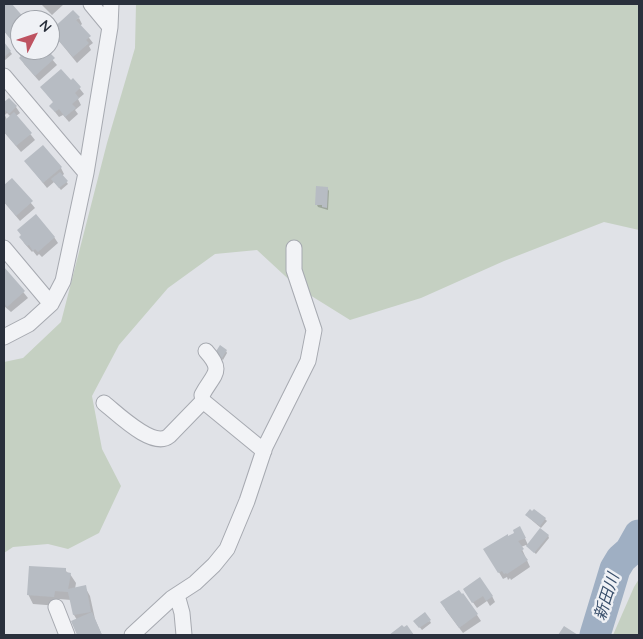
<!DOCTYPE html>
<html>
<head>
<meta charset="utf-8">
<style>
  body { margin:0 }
  #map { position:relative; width:643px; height:639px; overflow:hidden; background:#e0e2e7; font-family:Quicksand,sans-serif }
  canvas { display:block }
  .frame { position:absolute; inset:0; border:5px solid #2a303c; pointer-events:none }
  .north { position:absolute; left:10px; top:10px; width:50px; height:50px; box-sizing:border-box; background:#eff1f5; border:1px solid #a0a4ab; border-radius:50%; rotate:49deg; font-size:14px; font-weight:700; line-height:20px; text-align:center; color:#2a303c }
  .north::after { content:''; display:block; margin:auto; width:18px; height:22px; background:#be5361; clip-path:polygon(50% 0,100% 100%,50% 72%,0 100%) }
</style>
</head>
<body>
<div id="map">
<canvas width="643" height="639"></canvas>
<div class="frame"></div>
<div class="north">N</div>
</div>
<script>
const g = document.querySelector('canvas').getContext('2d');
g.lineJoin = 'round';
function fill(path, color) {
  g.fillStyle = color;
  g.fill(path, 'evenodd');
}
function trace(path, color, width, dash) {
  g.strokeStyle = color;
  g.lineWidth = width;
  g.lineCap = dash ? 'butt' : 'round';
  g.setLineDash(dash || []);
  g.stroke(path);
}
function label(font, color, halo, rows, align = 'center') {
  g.font = font + ' Quicksand,"Noto Sans JP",sans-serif';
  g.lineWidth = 5;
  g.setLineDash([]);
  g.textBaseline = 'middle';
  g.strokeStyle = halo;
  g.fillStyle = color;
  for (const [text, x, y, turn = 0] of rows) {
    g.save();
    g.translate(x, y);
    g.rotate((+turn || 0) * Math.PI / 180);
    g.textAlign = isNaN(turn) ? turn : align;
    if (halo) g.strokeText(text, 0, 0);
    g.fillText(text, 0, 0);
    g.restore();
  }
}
fill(new Path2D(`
  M136,4h503v226l-35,-8 -100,39 -83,37 -71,22 -53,-33 -40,-37 -42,4 -47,34 -49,57 -27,51 10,53 19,37 -22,47 -31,16 -20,-5 -35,3 -9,6v-191l19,-4 38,-36 46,-179 28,-95z
  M639,579v56h-26l21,-48z`), '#c5d0c2');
fill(new Path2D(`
  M7,4h3l14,16h-4v25l-3,2 -13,-16v-25z
  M41,4h23l-12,11z
  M79,18l3,6 -2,2 13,17 -4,3 2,4 -14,13 -26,-32z
  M4,44l8,10 -8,7z
  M20,48v2h24l13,15 -18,16 -15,-17 -6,-14z
  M73,80l11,14 -6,5 3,6 -6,5 3,4 -9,8 -6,-7 -4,2 -4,-5 -4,-6 3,-3 -12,-15 28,-6z
  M4,99l2,3 10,5 4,6 -4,3 19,24 -14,12 -17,-20zM7,113l4,4 -4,3 -2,-5z
  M26,162l35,6 3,6 -2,2 6,8 -7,6 -7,-8 -7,6z
  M12,180l23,28 -15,13 -16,-19v-15z
  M327,188l2,3 -1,19 -10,-3 -1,-2z
  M22,236l32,1 4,6 -16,14 -3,-3 -2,2 -4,-5 -1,1 -8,-9 -3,-6z
  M4,268l24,30 -17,14 -7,-6z
  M226,351l1,2 -4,7 -5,-4z
  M528,517l17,2 2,2 -6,7z
  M523,534l5,11 20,-10 1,3 -13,16 -10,-9 -5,2 9,20 -19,13 -1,-2 -2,2 -1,-3 -4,2 -18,-30 23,-12z
  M65,570l3,3 2,1 6,9 -1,6 10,-2 5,9 5,23 7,16h-23l-6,-13 4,-2 -3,-5 -3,-15 -12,-1v7l-26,-2 -5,-10z
  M464,590l28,6 3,6 -5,4 -3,-5 -10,7z
  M445,609l32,6 4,6 -18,12z
  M430,621l1,2 -9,7 -5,-6z`), '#0003');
trace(new Path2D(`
  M595,635l20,-66 6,-10 9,-8 9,-16`), '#9fafc3', 31);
fill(new Path2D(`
  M5,4h7l14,16h-6v16l-7,6 -9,-11z
  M73,10l7,7 -4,3 15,16 -5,4 3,3 -16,14 -23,-26z
  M4,42l7,9 -7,6z
  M20,47v3h27l8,8 -20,18 -16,-18 2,-2 -5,-6z
  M61,69l10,11 2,-2 8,9 -6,6 4,5 -7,6 4,4 -11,9 -6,-8 -4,3 -6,-6 4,-4 -13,-15z
  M9,98l8,8 -8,8 -5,-5v-7z
  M14,112l18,21 -16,13 -12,-14v-11z
  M43,145l19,22 -19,16 -19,-22z
  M60,172l8,9 -9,7 -8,-9z
  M12,178l21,23 -17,15 -12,-14v-17z
  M316,186l12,1 -1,21 -5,-1v-2h-7z
  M36,214l19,23 -17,15 -3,-3 -2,2 -4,-6 -2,1 -8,-9 2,-2 -4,-5z
  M4,267l21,24 -18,16 -3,-4z
  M220,345l7,5 -5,8 -7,-5z
  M530,509l2,2 2,-2 12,9 -6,8 -15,-11z
  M520,526l6,12 -8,3 6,8 -3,2 7,9 -21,14 -1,-1 -2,1 -2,-3 -4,2 -15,-24 25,-15v2l6,-3 -1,-3z
  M540,528l9,7 -15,18 -8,-7z
  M29,566l37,2v4l5,1 -3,16 18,-4 5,27 -18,3 -5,-23 -13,-1 -1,6 -27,-2z
  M480,577l13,19 -7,5 -3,-5 -11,7 -9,-14z
  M459,590l3,4 1,-1 15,21 -19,14 -19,-26z
  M92,612l10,23h-25l-6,-14z
  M425,612l6,8 -12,8 -6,-7z
  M402,625l2,2 3,-2 7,10h-25z
  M564,626l14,9h-20z`), '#b7bcc3');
const minor = new Path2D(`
  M91,4l19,23
  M4,76l82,97
  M4,248l47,56
  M4,337l25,-13 22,-20 12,-23 23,-108 24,-146 1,-23
  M206,351c19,21 7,23 -4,44l1,6 61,50
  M104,403c14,11 49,46 65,33l34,-35
  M177,595l5,18 2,22
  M56,607l11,28
  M132,635l40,-37 23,-15 19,-18 13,-16 20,-48 18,-54 43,-86 6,-31 -20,-60v-22`);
trace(minor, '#a6a9b0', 17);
trace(minor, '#f2f3f6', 15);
label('italic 16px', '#394f6b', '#eff1f5', [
  ["新田川",607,597,-72]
]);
</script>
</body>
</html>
